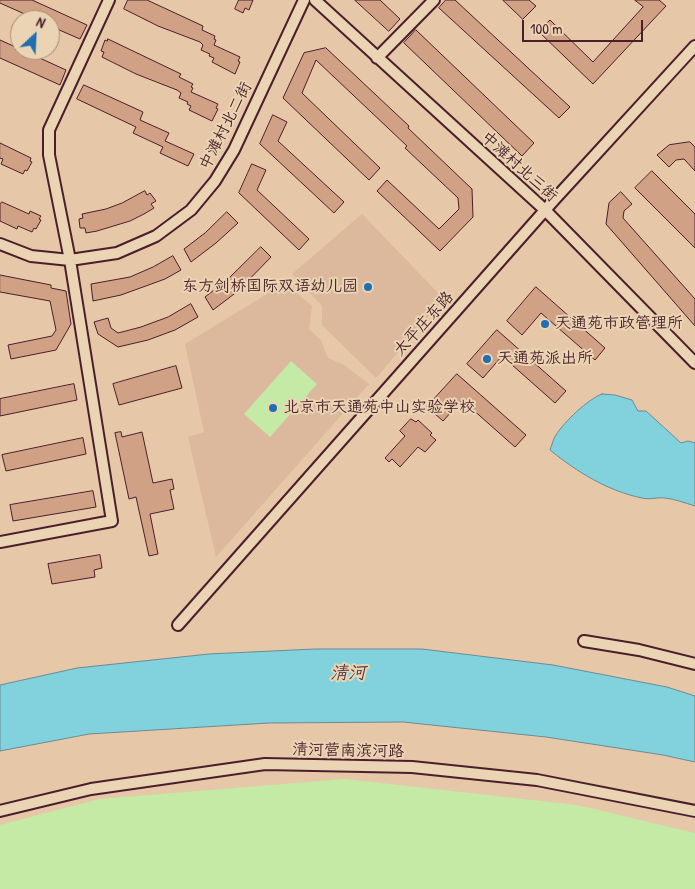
<!DOCTYPE html>
<html>
<head>
<meta charset="utf-8">
<style>
  body { margin:0 }
  #map { position:relative; width:695px; height:889px; overflow:hidden; background:#e6c8a8; font-family:"Patrick Hand",sans-serif }
  canvas { display:block }
  .north { position:absolute; left:10px; top:10px; width:50px; height:50px; box-sizing:border-box; background:#ead4b3; border:1px solid #aa8c7d; border-radius:50%; rotate:25deg; font-size:14px; font-weight:700; line-height:20px; text-align:center; color:#4a1f2b }
  .north::after { content:''; display:block; margin:auto; width:18px; height:22px; background:#1f6fb2; clip-path:polygon(50% 0,100% 100%,50% 72%,0 100%) }
  .scale { position:absolute; left:522px; top:20px; width:121px; height:22px; box-sizing:border-box; border:2px solid #4a1f2b; border-top:0; padding-left:6px; font-size:15px; line-height:18px; white-space:nowrap; color:#4a1f2b; -webkit-text-stroke:4px #ead4b3; paint-order:stroke }
</style>
</head>
<body>
<div id="map">
<canvas width="695" height="889"></canvas>
<div class="north">N</div>
<div class="scale">100 m</div>
</div>
<script>
const g = document.querySelector('canvas').getContext('2d');
g.lineJoin = 'round';
function fill(path, color) {
  g.fillStyle = color;
  g.fill(path, 'evenodd');
}
function trace(path, color, width, dash) {
  g.strokeStyle = color;
  g.lineWidth = width;
  g.lineCap = dash ? 'butt' : 'round';
  g.setLineDash(dash || []);
  g.stroke(path);
}
function label(font, color, halo, rows, align = 'center') {
  g.font = font + ' "Patrick Hand","LXGW WenKai TC",sans-serif';
  g.lineWidth = 4;
  g.setLineDash([]);
  g.textBaseline = 'middle';
  g.strokeStyle = halo;
  g.fillStyle = color;
  for (const [text, x, y, turn = 0] of rows) {
    g.save();
    g.translate(x, y);
    g.rotate((+turn || 0) * Math.PI / 180);
    g.textAlign = isNaN(turn) ? turn : align;
    if (halo) g.strokeText(text, 0, 0);
    g.fillText(text, 0, 0);
    g.restore();
  }
}
fill(new Path2D(`
  M362,214l82,85 -68,79 -54,-53v-19l-30,-32z
  M285,283l27,23 -3,23 12,11 7,18 16,7 25,19 -153,173 -28,-120 16,-5 -19,-88z`), '#dcb99c');
fill(new Path2D(`
  M291,361l26,23 -47,53 -26,-23z
  M345,779l232,26 118,28v56h-695v-64l100,-26z`), '#c4eaa5');
const water = new Path2D(`
  M602,394l13,1 17,5 6,11h8l35,32 7,-2 7,2v63c-10,-3 -20,-7 -30,-8 -7,-1 -15,2 -23,0 -34,-7 -65,-26 -92,-48 2,-5 3,-11 6,-15 8,-13 32,-36 46,-41z
  M315,649h107l131,16 114,22 28,9v66l-32,-7 -117,-18 -143,-15 -134,1 -180,11 -89,17v-66l77,-17 132,-14z`);
fill(water, '#81d2dc');
trace(water, '#6b8a95', 1);
const building = new Path2D(`
  M0,0h32l55,25 -7,14 -30,-13v-6h-12l-38,-17z
  M128,0h19l56,26 -1,4 13,6 -1,3 2,1 -2,5 26,12 -2,4 2,1 -5,12 -23,-12 2,-4 -5,-2 1,-2 -9,-4 2,-5 -3,-3 -42,-16 -34,-17z
  M239,0h14l-4,10 -4,-2 -2,5 -8,-4z
  M355,0h25l20,19 -11,12z
  M446,0h9l115,107 -11,11 -120,-110z
  M503,0h26l7,6 -13,13z
  M635,0h24l7,6 -73,78 -55,-53 12,-11 43,42 50,-55z
  M416,30l118,113 -12,13 -118,-113z
  M108,39l73,35 -2,3 14,7 -2,3 2,1 -2,4 27,12 -2,4 2,1 -6,12 -23,-11 2,-4 -4,-2 1,-2 -9,-4 2,-5 -4,-3 -41,-16 -34,-17 2,-5 -3,-1 4,-11 2,1z
  M0,40l66,30 -6,15 -60,-27z
  M326,48l83,78 -1,2 64,61 1,28 -33,34 -63,-60 10,-11 52,49 20,-20 -1,-11 -53,-50 2,-2 -91,-86 -14,33 78,75 -11,12 -86,-82 21,-45z
  M84,85l59,27 -3,8 29,13 -4,8 29,13 -6,12 -28,-13 3,-6 -30,-14 3,-6 -59,-28z
  M273,115l14,7 -9,19 66,61 -10,11 -74,-69z
  M690,142l5,5v24l-11,-12 -8,1 -7,7 -12,-12 12,-10z
  M0,143l31,15 -1,3 2,1 -5,9 -2,-1 -2,4 -22,-10 2,-5 -3,-1z
  M252,164l14,6 -9,20 52,49 -10,11 -60,-57z
  M652,171l43,43v34l-60,-60z
  M145,191l2,4 3,-2 6,8 -5,3 3,4 -10,6 -14,7 -33,10 -11,2 -1,-5h-5l-1,-9 4,-1 -1,-4 24,-5 16,-6z
  M621,192l11,12 -8,7 -1,7 72,81v27l-89,-102 3,-21z
  M2,202l27,12 1,-3 11,5 -2,3 2,1 -5,9 -2,-1 -2,4 -14,-6 -1,3 -17,-8v-16z
  M227,212l11,11 -22,20 -25,19 -7,-13 21,-16z
  M261,247l10,10 -33,34 -25,19 -8,-13 22,-17z
  M173,256l8,14 -16,9 -44,16 -28,6 -2,-17 39,-7 23,-10z
  M0,275l51,10v3l15,3 5,33 -15,26 -45,9 -3,-14 44,-9 4,-6 -6,-29 -50,-9z
  M536,287l69,61 -10,12 -54,-47 -19,22 -15,-14z
  M191,304l7,13 -23,13 -27,10 -30,7 -20,-13 -4,-12 14,-4 3,10 7,5 23,-6 27,-10z
  M497,330l69,61 -11,12 -53,-47 -19,22 -16,-14z
  M176,366l6,22 -63,17 -6,-21z
  M457,374l69,61 -11,12 -53,-47 -19,21 -16,-14z
  M74,384l3,16 -77,16v-17z
  M411,419l5,3 2,-2 14,13 -2,2 6,5 -11,12 -7,-5 -18,20 -8,-8 -3,3 -4,-4 20,-22 -5,-5z
  M121,432l1,5 20,-5 11,51 19,-4 2,10 -4,1 4,19 -24,5 8,40 -9,2 -13,-59 -7,2 -14,-66z
  M83,438l3,16 -80,17 -4,-16z
  M93,491l3,16 -83,14 -3,-16z
  M100,555l2,13 -8,2 1,7 -43,7 -4,-20z`);
fill(building, '#d0a185');
trace(building, '#4a1f2b', 1);
const minor = new Path2D(`
  M315,0l230,210 150,153
  M377,58l57,-58
  M0,244l31,12 39,4 47,-7 39,-17 35,-26 24,-29 19,-31 70,-150
  M0,542l112,-21 -42,-261 -21,-105v-25l60,-130
  M178,625l376,-425 141,-154
  M584,641l55,9 56,14
  M0,811l91,-22 174,-25 147,3 125,13 158,31`);
trace(minor, '#4a1f2b', 14);
trace(minor, '#ead4b3', 10);
for (const [x, y, r, color] of [
  [368,287,5,"#1f6fb2"],
  [545,324,5,"#1f6fb2"],
  [487,359,5,"#1f6fb2"],
  [273,408,5,"#1f6fb2"]
]) {
  const dot = new Path2D();
  dot.arc(x, y, r, 0, 2 * Math.PI);
  g.fillStyle = color;
  g.fill(dot);
  trace(dot, '#ead4b3', 2);
}
label('16px', '#4a1f2b', '#ead4b3', [
  ["中滩村北二街",226,126,-63],
  ["中滩村北三街",519,167,42],
  ["太平庄东路",424,324,-48],
  ["清河营南滨河路",348,751,1]
]);
label('16px', '#4a1f2b', '#ead4b3', [
  ["东方剑桥国际双语幼儿园",358,287,"right"],
  ["天通苑市政管理所",555,324],
  ["天通苑派出所",497,359],
  ["北京市天通苑中山实验学校",283,408]
], 'left');
label('italic 18px', '#523a46', '#ead4b3', [
  ["清河",348,674,-1]
]);
</script>
</body>
</html>
